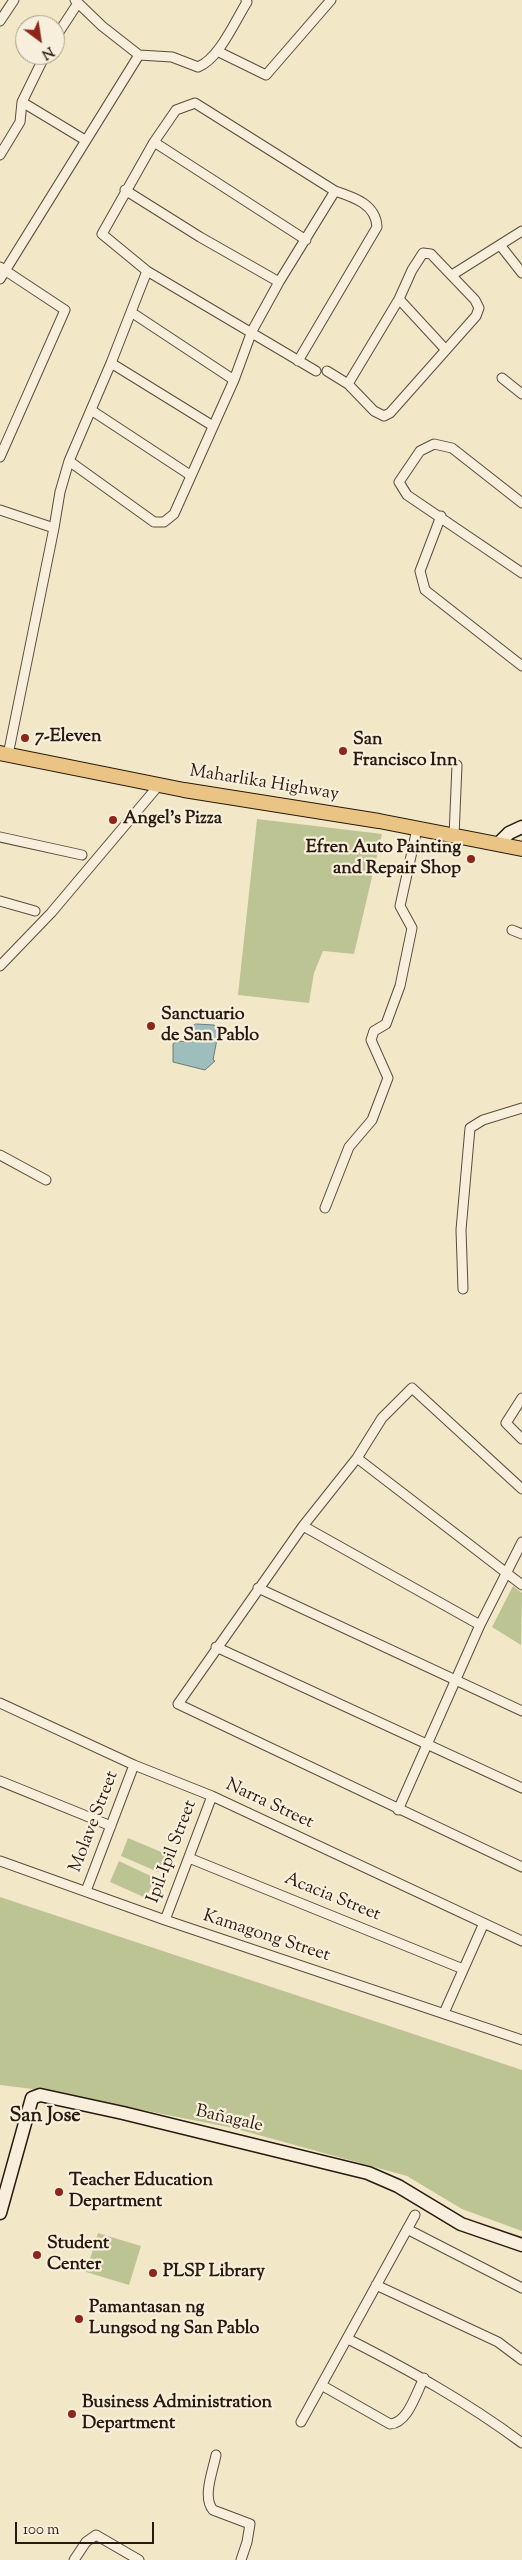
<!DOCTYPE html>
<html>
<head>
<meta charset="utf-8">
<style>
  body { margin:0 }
  #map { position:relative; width:522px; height:2560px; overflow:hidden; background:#f2e7c7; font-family:"Sorts Mill Goudy",serif }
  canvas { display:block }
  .north { position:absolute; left:15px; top:15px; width:50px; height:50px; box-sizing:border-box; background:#f7efdb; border:1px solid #a59989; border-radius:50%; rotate:149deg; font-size:14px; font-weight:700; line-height:20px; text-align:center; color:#29190f }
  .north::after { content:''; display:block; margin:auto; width:18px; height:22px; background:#8f2418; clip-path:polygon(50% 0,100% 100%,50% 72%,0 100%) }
  .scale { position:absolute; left:15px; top:2522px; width:139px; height:22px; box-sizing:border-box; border:2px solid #29190f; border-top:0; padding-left:6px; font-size:15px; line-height:18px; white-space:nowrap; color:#29190f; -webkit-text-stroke:4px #f7efdb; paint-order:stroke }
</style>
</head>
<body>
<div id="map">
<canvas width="522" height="2560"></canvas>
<div class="north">N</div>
<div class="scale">100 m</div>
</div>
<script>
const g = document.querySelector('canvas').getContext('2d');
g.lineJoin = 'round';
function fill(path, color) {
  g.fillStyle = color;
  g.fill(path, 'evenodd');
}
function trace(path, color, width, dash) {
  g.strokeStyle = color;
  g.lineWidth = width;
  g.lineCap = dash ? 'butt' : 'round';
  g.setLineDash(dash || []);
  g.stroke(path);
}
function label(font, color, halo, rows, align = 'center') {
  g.font = font + ' "Sorts Mill Goudy",serif';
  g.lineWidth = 4.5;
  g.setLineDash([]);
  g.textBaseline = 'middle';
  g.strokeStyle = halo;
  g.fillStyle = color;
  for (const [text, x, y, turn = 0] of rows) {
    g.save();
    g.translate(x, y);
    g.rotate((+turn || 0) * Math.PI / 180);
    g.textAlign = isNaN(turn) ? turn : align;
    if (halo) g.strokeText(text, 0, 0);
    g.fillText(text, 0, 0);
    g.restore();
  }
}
fill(new Path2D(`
  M257,819l125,15 -28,120 -31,-3 -9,22 -5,30 -71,-8z
  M513,1586l9,7 -1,52 -29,-18z
  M128,1838l38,16 -8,18 -37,-16z
  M119,1861l36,17 -9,20 -36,-16z
  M0,1897l522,173v161l-60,-22 -55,-33 -174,-48 -192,-38 -41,-5z
  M98,2233l43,13 -12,39 -43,-13z`), '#bdc493');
const water = new Path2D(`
  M196,1024l18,1 5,4 -6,31 2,1 -10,9 -32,-8v-18l4,-3 13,1 3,-16z`);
fill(water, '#9dbebc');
trace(water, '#6f7c77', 1);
const street = new Path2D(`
  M75,0l27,26 37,29 33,2 26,10c21,-8 37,-46 49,-65l-1,-2
  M0,21l14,-21
  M55,38l23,-35
  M217,51l49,24 65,-75
  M22,102l63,38
  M154,142l152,98
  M0,155l20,-33 2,-20 23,-47
  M125,190l75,47 79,45
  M500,245l22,28
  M0,267l65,43 -65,147
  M452,275l70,-44
  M0,279l139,-224
  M399,299l47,51
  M131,312l103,68
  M298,361l79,-134c-1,-23 -24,-30 -42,-36l-140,-88 -19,7 -22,32 -52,92 45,37 169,100
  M111,363l102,63
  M327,371l21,13 26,27 10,5 6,-3 86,-97 3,-8 -4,-8 -44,-46 -8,-1 -11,17 -13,29 -51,85
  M502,378l20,16
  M91,410l99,65
  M69,461l85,61h10l10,-8 60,-134 18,-49 27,-49 56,-91
  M522,503l-70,-55 -18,-4 -14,7 -21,31 8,13 115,78
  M0,510l54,18 -46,227
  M441,516l-21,55 5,19 97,76
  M54,528l6,-36 9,-31 42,-98 36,-92
  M454,836l3,-71
  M0,837l82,18
  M0,901l35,10
  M512,930l10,4
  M0,966l51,-53 108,-128
  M0,1155l46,25
  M325,1208l24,-61 23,-27 16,-42 -17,-38 3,-9 12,-7 14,-38 12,-58 -12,-22 17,-77
  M463,1289l-2,-59 9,-102 13,-8 39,-12
  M522,1398l-16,25 16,16
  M357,1458l165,127
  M522,1489l-110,-101 -30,30 -25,40 -54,68 -125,178 344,163
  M303,1526l177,99
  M258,1588l264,123
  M216,1647l306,141
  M0,1703l134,62 78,31 310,145
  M0,1781l111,45
  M398,1810l82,-185 42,-83
  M189,1858l274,111
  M0,1861l165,59 357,120
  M86,1891l48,-126
  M165,1920l47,-124
  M444,2013l40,-90
  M407,2229l115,59
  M376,2285l122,57 24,18
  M348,2339c61,31 119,63 174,104
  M323,2386l67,38c18,-1 26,-31 34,-46
  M301,2422l114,-207
  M216,2455c-3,16 -14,42 -3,55l37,14 -3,18 -6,18
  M74,2560l12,-18 10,-7 43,25`);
const secondary = new Path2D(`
  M498,844l11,-11 13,-6
  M0,2213l32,-115 8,-3 83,18 245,60 30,13 63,38 61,21`);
const primary = new Path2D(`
  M0,753l184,37 195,31 143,28`);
trace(street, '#5b4c3d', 11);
trace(secondary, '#29190f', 15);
trace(primary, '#29190f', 16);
trace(street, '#f7efdb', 9);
trace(secondary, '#f7efdb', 12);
trace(primary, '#e9c484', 14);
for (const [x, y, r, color] of [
  [25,738,5,"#8f2418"],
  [343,751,5,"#8f2418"],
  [113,820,5,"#8f2418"],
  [471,859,5,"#8f2418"],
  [151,1026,5,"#8f2418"],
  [59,2192,5,"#8f2418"],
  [37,2255,5,"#8f2418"],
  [153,2273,5,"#8f2418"],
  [79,2319,5,"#8f2418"],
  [72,2414,5,"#8f2418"]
]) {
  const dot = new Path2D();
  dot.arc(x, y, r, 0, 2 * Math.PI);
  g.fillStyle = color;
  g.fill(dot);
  trace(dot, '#f7efdb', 2);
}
label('bold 18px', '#29190f', '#f7efdb', [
  ["7-Eleven",35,738],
  ["San",353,741],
  ["Francisco Inn",353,762],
  ["Angel's Pizza",123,820],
  ["Efren Auto Painting",461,849,"right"],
  ["and Repair Shop",461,870,"right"],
  ["Sanctuario",161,1016],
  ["de San Pablo",161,1037],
  ["Teacher Education",69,2182],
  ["Department",69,2203],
  ["Student",47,2245],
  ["Center",47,2266],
  ["PLSP Library",163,2273],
  ["Pamantasan ng",89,2309],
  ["Lungsod ng San Pablo",89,2330],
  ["Business Administration",82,2404],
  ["Department",82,2425]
], 'left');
label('18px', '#29190f', '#f7efdb', [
  ["Maharlika Highway",264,784,9],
  ["Narra Street",269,1805,25],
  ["Molave Street",95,1822,-69],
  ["Ipil-Ipil Street",173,1852,-69],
  ["Acacia Street",332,1898,22],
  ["Kamagong Street",266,1937,18],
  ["Bañagale",229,2120,13]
]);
label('bold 20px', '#29190f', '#f7efdb', [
  ["San Jose",45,2118]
]);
</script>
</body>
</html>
